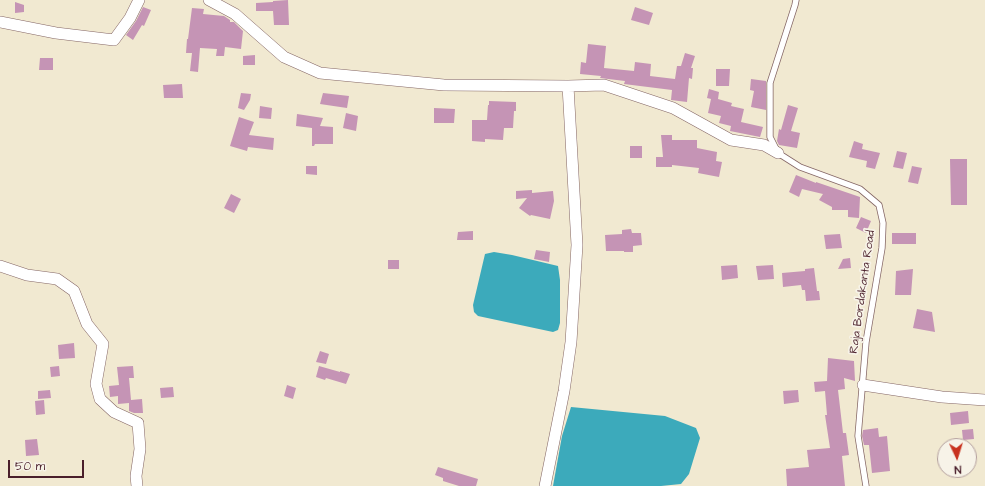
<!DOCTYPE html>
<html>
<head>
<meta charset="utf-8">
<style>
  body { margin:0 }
  #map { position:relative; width:985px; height:486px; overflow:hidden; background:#f1e9d1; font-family:"Architects Daughter",sans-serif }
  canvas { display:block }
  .north { position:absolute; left:937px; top:438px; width:40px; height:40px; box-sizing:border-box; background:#f7f3e8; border:1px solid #b29e9c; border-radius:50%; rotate:176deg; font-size:11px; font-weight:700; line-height:16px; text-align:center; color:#4a1f2b }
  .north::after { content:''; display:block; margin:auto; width:14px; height:18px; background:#c8321e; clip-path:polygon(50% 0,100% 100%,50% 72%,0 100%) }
  .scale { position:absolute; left:8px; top:460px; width:76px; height:18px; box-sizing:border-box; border:2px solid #4a1f2b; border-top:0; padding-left:5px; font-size:12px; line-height:14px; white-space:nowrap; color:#4a1f2b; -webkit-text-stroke:3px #f7f3e8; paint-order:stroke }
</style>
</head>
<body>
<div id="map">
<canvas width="985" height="486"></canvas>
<div class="north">N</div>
<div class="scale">50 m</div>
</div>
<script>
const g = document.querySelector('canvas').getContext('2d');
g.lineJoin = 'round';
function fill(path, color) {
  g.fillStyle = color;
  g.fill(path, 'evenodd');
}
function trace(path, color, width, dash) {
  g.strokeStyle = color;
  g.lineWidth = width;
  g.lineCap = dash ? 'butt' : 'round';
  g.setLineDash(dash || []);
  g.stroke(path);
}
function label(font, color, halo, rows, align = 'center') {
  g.font = font + ' "Architects Daughter",sans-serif';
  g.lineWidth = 3.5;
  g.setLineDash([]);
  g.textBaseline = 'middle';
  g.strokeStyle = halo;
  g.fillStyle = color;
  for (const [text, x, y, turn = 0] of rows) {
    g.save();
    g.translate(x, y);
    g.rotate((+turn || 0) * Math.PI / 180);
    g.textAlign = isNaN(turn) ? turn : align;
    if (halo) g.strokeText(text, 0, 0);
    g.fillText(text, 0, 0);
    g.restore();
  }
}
fill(new Path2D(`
  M494,252l18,3 46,11 2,14v43l-2,7 -5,2 -75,-16 -4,-4 -1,-7 12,-51z
  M571,407l94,9 31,12 4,10 -11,36 -8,10 -20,2h-108l9,-50z`), '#3caabb');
fill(new Path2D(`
  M288,0l1,25h-15l-1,-14h-17v-8l17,-1v-1z
  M15,2l9,3v7l-9,1z
  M143,7l8,3 -7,16 -2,-1 -9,15 -7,-5 10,-14z
  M635,7l18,6 -4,12 -18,-5z
  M192,8l12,1 -1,5 21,2 6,4v2h4l9,9 -2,18 -16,-2 -1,9h-8l1,-7 -17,-1 -2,24 -8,-1 2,-18h-6l1,-14h1z
  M588,44l18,2 -2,22 30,3 1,-9 16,2 -1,12 25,3 2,-13h4l4,-13 10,3 -4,12h2l-1,11 -3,-1 -2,24 -16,-2 1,-10 -48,-6 1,-3 -25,-3 1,-2 -21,-2 1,-12 5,1z
  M255,55v10h-12v-9z
  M40,58h13v12h-14z
  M716,69h14l-1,17h-13z
  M751,79l15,2v29l-15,-3 3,-16 -4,-1z
  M182,84l1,14h-19l-1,-13z
  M709,89l10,3 -1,7 14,4 -1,3 13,3 -3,13 22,5 -3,10 -30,-6 1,-5 -12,-3 2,-7 -13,-3 3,-14 -4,-1z
  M241,93l10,1 -1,6 -6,10 -6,-2z
  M323,93l26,3 -2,12 -27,-4z
  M489,101l27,1v9h-2l-1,17h-9l-1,12 -18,-1v3l-13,-1v-21h15l1,-15h1z
  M788,105l10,3 -7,23 9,2 -3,15 -18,-3 -2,-4 2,-12 2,1z
  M260,106l12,2 -1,11 -12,-1z
  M434,108l21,1 -1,14h-20z
  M346,113l12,3 -2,15 -13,-3z
  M297,114l26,4 -3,8 13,1v17h-18l-1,2h-2v-18l-16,-2z
  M239,117l15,5 -5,13 25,3 -1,12 -25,-3 -1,4 -17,-5z
  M661,135h11v5h25v8l20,4 -1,9 6,1 -3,15 -21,-4 1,-5 -27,-3v2h-16v-10h7z
  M854,141l9,3 -1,5 18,4 -5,16 -9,-2 1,-6 -18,-4z
  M630,146h12v12h-12z
  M897,151l10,2 -4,16 -10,-2z
  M950,159h17v46h-16z
  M306,166h11v9l-11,-1z
  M912,166l10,2 -4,16 -10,-2z
  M796,175l20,8v-1l44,15 -1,21 -11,-1v-7h-16v-3l-13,-7 4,-6 -21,-5 -3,8 -10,-5z
  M532,190v3l21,-2 1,10 -4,18 -19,-4 -1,1 -11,-8 8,-10 -11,1v-8z
  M231,194l10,5 -7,14 -10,-5z
  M861,217l10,4 -5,12 -10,-5z
  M631,229l1,4h9l1,12 -9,1v6h-9v-1h-18l-1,-16 17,-1v-4z
  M473,231v9h-16l1,-8z
  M892,233h24v11h-24z
  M840,234l2,14 -16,1 -2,-14z
  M536,250l14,2 -1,10 -15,-3z
  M850,258l1,10 -13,1 5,-10z
  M388,260h11v9h-11z
  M737,265l1,13 -16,2 -1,-14z
  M773,265l1,14 -16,1 -2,-14z
  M814,268l3,23h2l1,9 -14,1 -1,-11h-3l-1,-5 -18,2 -1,-14 23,-2v-2z
  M913,269l-2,26h-16l1,-24z
  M917,309l15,3 3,20 -22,-4z
  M74,343l1,15 -16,1 -1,-14z
  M320,351l9,3 -3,10 -10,-2z
  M828,358l26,3 1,20 -11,-3 1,11 -7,1 5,43h3l3,22 -7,1 3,30h-58l-1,-17 23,-2 -2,-17 23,-2 -5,-33h2l-2,-24 -10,1 -1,-10 13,-1z
  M59,366l1,10 -9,1 -1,-10z
  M133,366l1,12h-5l2,22 11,-1 1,14h-9l-5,-2v-8l-11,1v-8l-8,1 -1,-11 10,-1 -2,-18z
  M319,366l21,6v-1l10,3 -4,10 -20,-6 -1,2 -9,-3z
  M287,385l9,3 -3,11 -9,-3z
  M173,387l1,10 -13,1 -1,-10z
  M50,390l1,8 -13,1v-8z
  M798,390l1,12 -15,2 -1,-13z
  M44,400l1,14 -9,1 -1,-14z
  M968,411l1,12 -18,2 -1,-12z
  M878,428l1,9 8,-1 3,35 -18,2 -3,-28h-5l-2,-9 1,-6z
  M973,429l1,10 -11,1 -1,-10z
  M37,439l2,16 -13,1 -1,-16z
  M438,467l40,12 -2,7h-17l-16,-5v-3l-8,-3z`), '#c594b5');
const lane = new Path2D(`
  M796,0l-1,5 -25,78v54l8,16 22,14 60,22 19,16 4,18 -1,25 -16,94 -8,94 8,50`);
const street = new Path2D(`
  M209,0l26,14 49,43 36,16 124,12 124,1
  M0,22l56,11 58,7 16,-22 9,-18
  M0,266l27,9 30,4 17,12 13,33 16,20 -7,40 4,15 14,13 24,11 2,26 -4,27 1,10
  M863,385l79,12 43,3
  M545,486l19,-95 7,-49 6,-97 -9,-159 36,-1 69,23 58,32 33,5 14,8`);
trace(lane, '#846665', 7);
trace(street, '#846665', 12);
trace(lane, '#fff', 5.5);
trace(street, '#fff', 11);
label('12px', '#4a1f2b', '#f7f3e8', [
  ["Raja Bordakanta Road",863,292,-82]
]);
</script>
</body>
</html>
